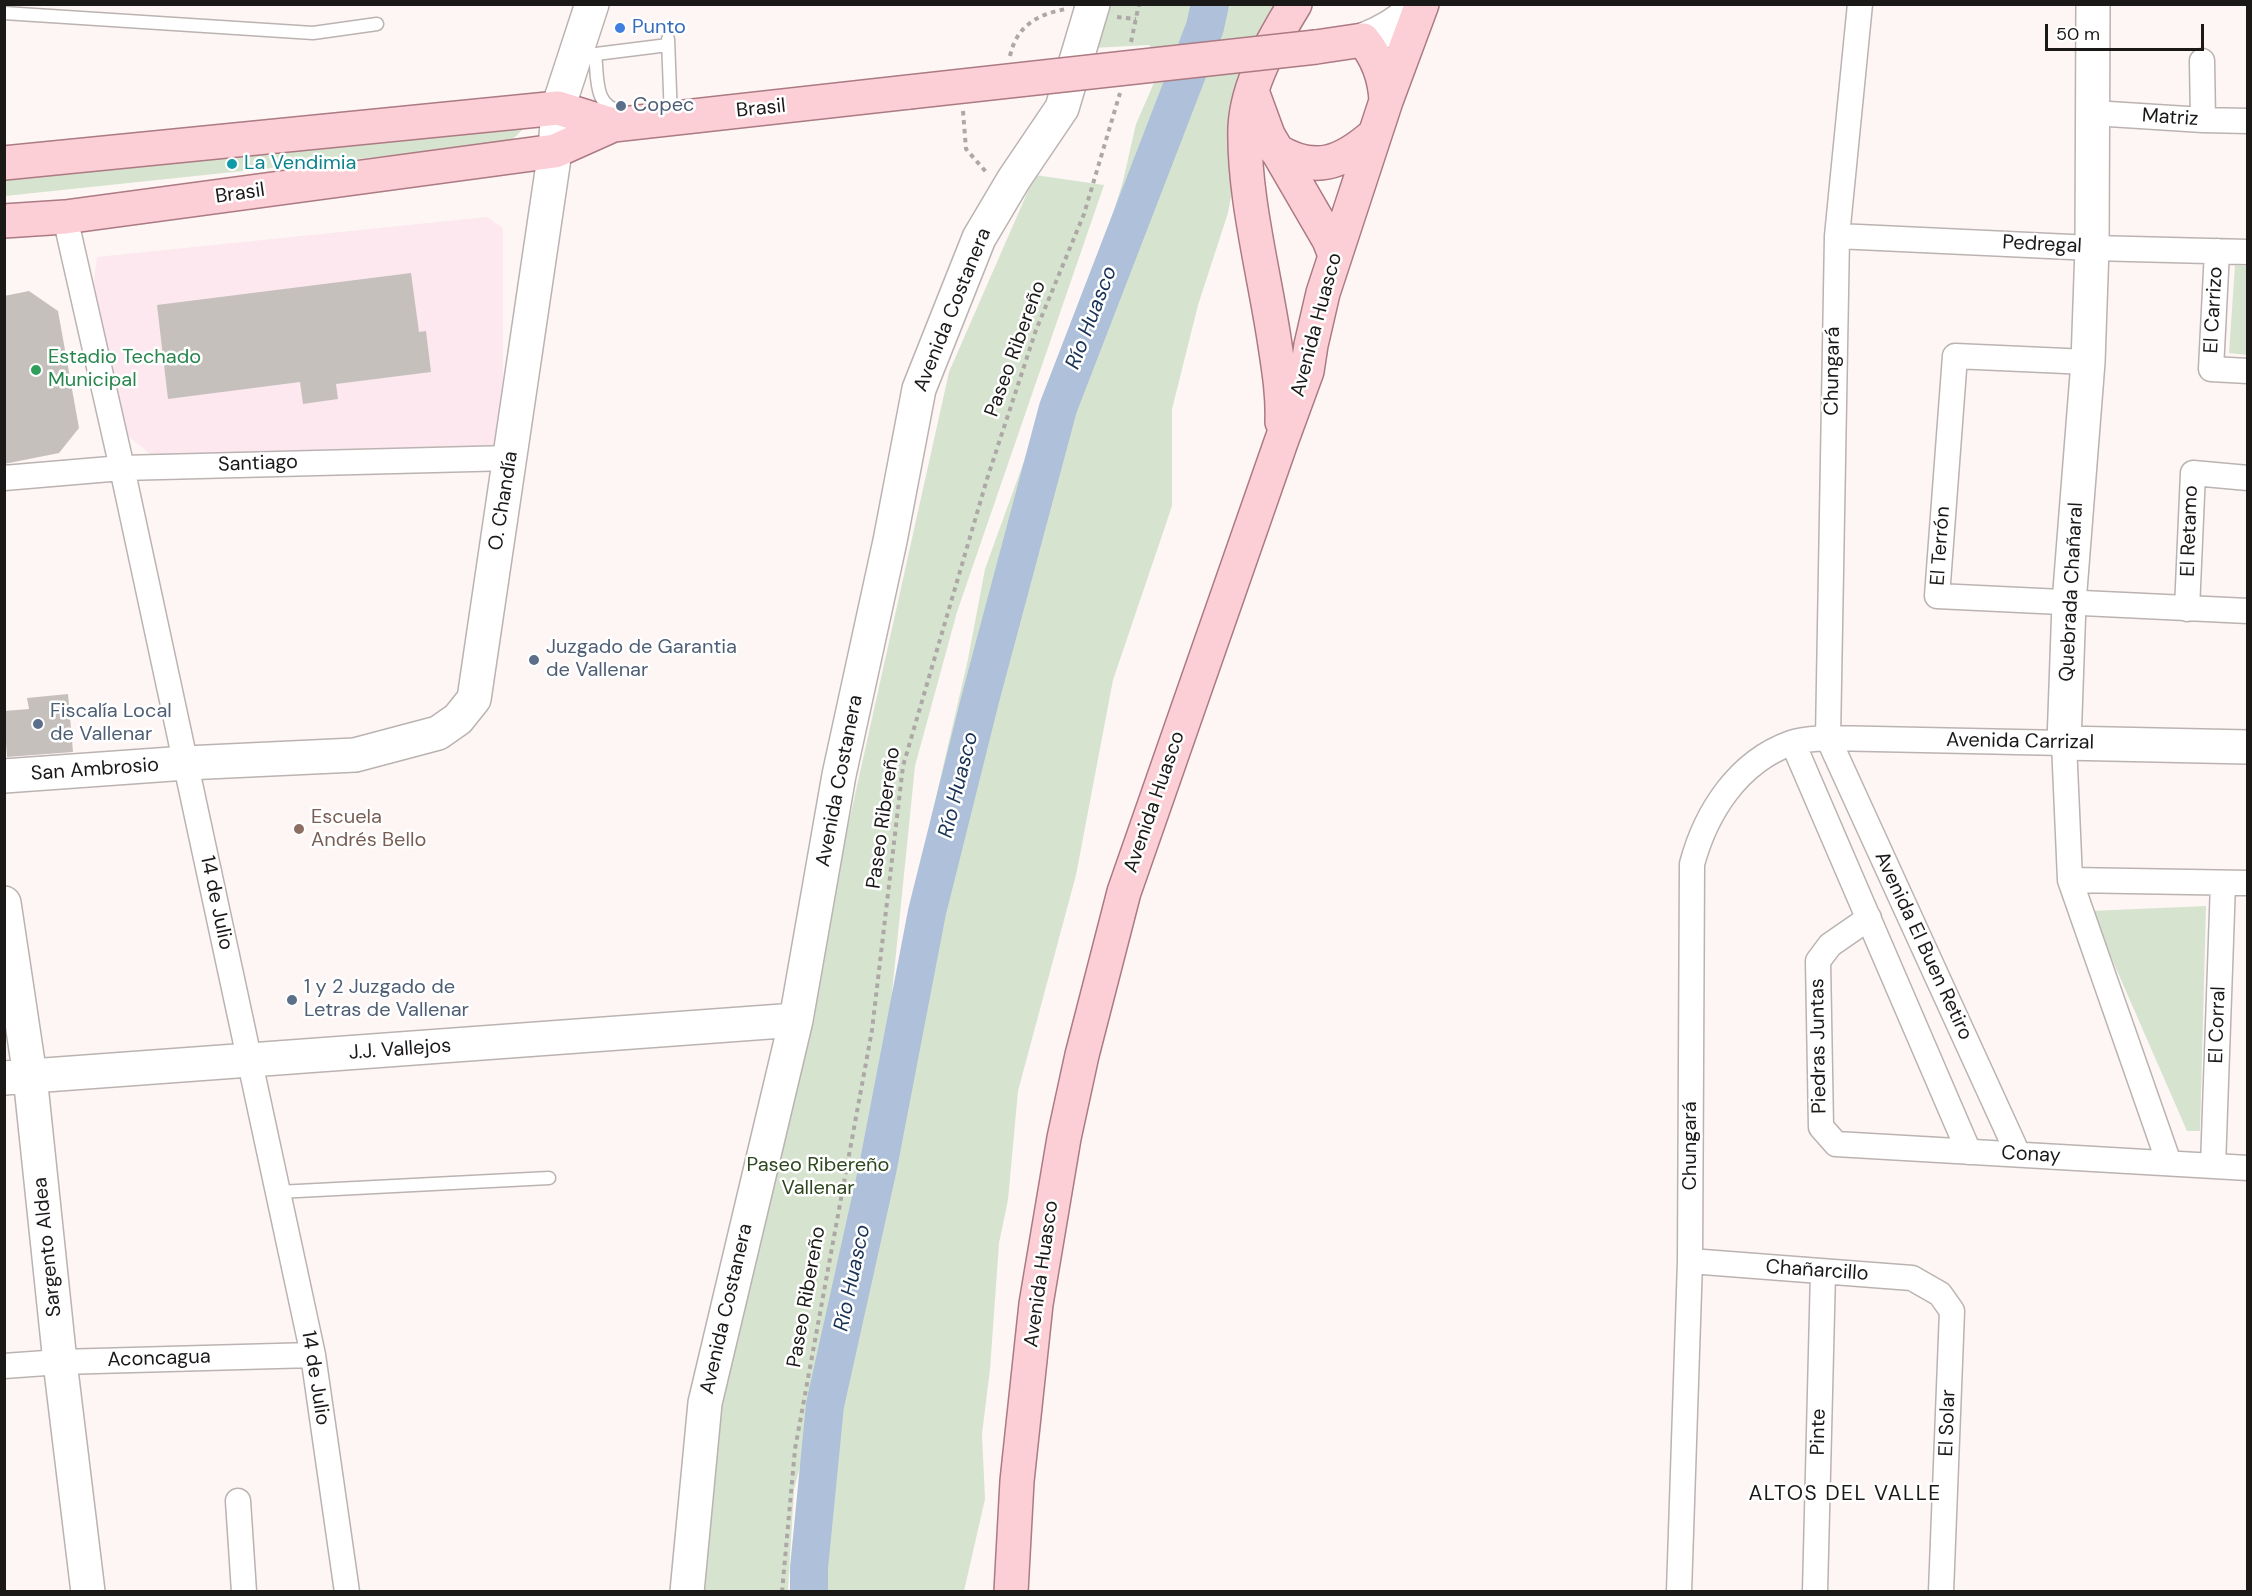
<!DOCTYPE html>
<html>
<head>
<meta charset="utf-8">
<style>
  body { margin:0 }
  #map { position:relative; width:2252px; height:1596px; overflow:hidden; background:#fdf6f4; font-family:"DM Sans",sans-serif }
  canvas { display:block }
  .frame { position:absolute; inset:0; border:6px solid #1b1918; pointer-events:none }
  .scale { position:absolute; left:2045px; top:24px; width:159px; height:27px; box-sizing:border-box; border:3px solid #1b1918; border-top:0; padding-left:8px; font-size:18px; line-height:21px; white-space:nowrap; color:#1b1918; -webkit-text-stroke:4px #fff; paint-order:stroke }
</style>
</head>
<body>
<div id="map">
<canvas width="2252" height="1596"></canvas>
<div class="frame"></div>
<div class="scale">50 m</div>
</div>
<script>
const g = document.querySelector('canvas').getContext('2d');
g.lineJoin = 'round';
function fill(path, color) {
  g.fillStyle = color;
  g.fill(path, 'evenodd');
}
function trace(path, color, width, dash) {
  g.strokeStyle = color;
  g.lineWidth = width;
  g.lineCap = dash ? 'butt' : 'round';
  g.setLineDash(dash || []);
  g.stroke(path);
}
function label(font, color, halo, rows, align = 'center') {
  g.font = font + ' "DM Sans",sans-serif';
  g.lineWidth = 5;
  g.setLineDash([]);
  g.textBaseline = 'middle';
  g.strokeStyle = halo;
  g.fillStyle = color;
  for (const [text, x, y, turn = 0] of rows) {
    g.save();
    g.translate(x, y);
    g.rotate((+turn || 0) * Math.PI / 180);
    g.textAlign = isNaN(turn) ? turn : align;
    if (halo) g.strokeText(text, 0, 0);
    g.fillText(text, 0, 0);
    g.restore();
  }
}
fill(new Path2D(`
  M487,217l16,11v217l-347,14 -29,-24 -34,-146 4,-32z`), '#fce8ee');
fill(new Path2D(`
  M1104,5h176l-35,112 -17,96 -30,92 -26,104v97l-59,174 -37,195 -58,216 -10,109 -9,43 -9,126 -8,65 3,65 -21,92h-148l6,-139 30,-217 -47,185 -2,35 -9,35 -6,101 -87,1 21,-186 74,-346 153,-688 86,-197 69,10 -147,427 -42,154 -29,286 -11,70 20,-6 30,-169 -19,-20 62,-268 17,-90 68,-188 44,-115 26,-85 13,-57 24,-55 -11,-24 -56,3z
  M505,121l19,7 -15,15 -504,53 -1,-25z
  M2235,265l12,1v89l-18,-2z
  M2206,906l-6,225h-13l-96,-220z`), '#d6e4cf');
trace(new Path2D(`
  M809,1592v-24l16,-163 53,-238 49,-255 53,-212 78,-292 147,-381 5,-23`), '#aec0da', 38);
fill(new Path2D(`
  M411,273l8,59 7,-1 5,41 -95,12 2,15 -35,5 -3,-22 -132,17 -11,-94z
  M29,291l29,20 21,117 -20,25 -55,11v-168z
  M68,694l5,58 -66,5 -3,-46 25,-2 -2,-11z`), '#c6c0bd');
const lane = new Path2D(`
  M4,13l309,20 64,-9
  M668,39l3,79
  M595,54c3,22 -2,54 27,57
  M588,55l80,-10
  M278,1192l271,-14`);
const street = new Path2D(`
  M1860,4l-23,232 -9,502 190,416
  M2202,61l1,59
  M2093,113l110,7 45,1
  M65,217l57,251 191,887 34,237
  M1837,236l255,12 156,4
  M2217,251l-6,118 37,2
  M2088,362l-133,-6 -18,240 311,15
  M4,478l118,-10 389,-10
  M2187,609l6,-136 55,5
  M1793,743l176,409
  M2070,880l178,3
  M1869,918l-39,27 -12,16 3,166 15,17 412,24
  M2213,1166l10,-283
  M1690,1261l222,17 28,16 12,17 -11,281
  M4,1366l56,-4 253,-7
  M238,1501l6,91
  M1679,1592l11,-331 2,-397c14,-52 46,-102 99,-121 11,-4 25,-4 37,-5l236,5 6,137 99,283
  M1815,1592l8,-320`);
const secondary = new Path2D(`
  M2093,4l-1,244 -4,114 -19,241 -5,140 184,4
  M1363,40c21,-8 40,-18 54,-36
  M4,776l182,-13 169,-8 83,-22 20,-14 16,-20 81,-548 3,-43 34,-104
  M4,903l26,173 30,286 28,230
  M4,1078l792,-58
  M687,1592l18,-189 91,-383 43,-245 51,-234 29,-152 60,-151 35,-59 48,-71 31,-104`);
const primary = new Path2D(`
  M1253,94l15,41 61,105 6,15
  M1386,101l36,-97
  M1276,150c39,24 66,13 98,-15
  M4,163l554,-55 55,17
  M4,221l61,-4 490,-66 58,-26 296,-33
  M1282,422c1,-26 -3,-51 -7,-77 -10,-69 -32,-150 -30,-218 2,-43 28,-87 50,-123
  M1011,1592l6,-111 19,-177 28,-166 18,-83 42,-163 157,-450 26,-71 4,-26 12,-52 63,-192c-1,-23 -8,-43 -23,-61l-47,7`);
trace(lane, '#bab3b1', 15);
trace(street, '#bab3b1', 27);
trace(secondary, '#bab3b1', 36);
trace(primary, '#ac7a82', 36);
trace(new Path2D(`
  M1117,17l19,2
  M1131,42l8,-38
  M1010,56c6,-29 27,-42 56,-47
  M963,111l3,38 21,24
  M782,1592l13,-143 77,-419 31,-264 84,-287 49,-149 48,-116 36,-121`), '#ada8a6', 4, [4.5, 4.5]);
trace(lane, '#fff', 12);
trace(street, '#fff', 24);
trace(secondary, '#fff', 33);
trace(primary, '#fccfd6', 33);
const primaryBridge = new Path2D(`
  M909,92l407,-45`);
trace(primaryBridge, '#ac7a82', 36, []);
trace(primaryBridge, '#fccfd6', 33);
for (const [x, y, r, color] of [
  [620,28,6,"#3f7fe0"],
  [621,106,6,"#5c6f8a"],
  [232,164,6,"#0f9aa8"],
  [36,370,6,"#2e9e5b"],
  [534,660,6,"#5c6f8a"],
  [38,724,6,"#5c6f8a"],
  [299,829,6,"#8d6e63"],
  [292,1000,6,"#5c6f8a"]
]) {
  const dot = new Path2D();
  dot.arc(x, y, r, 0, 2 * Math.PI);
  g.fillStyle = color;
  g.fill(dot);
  trace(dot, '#fff', 2);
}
label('20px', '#366cbe', '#fff', [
  ["Punto",632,28]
], 'left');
label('20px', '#4e5e75', '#fff', [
  ["Copec",633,106],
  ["Juzgado de Garantia",546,648],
  ["de Vallenar",546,671],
  ["Fiscalía Local",50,712],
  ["de Vallenar",50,735],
  ["1 y 2 Juzgado de",304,988],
  ["Letras de Vallenar",304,1011]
], 'left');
label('20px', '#1b1918', '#fff', [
  ["Brasil",761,109,-6],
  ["Matriz",2170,118,4],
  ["Brasil",240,194,-8],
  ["Pedregal",2042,245,3],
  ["Avenida Costanera",953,310,-68],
  ["El Carrizo",2214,310,-87],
  ["Avenida Huasco",1317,325,-75],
  ["Paseo Ribereño",1016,349,-70],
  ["Chungará",1833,371,-89],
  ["Santiago",258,464,-2],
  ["O. Chandía",504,501,-81],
  ["El Retamo",2190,531,-88],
  ["El Terrón",1941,546,-86],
  ["Quebrada Chañaral",2072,592,-87],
  ["Avenida Carrizal",2020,742,1],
  ["San Ambrosio",95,770,-4],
  ["Avenida Costanera",840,781,-79],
  ["Avenida Huasco",1155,802,-71],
  ["Paseo Ribereño",884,818,-82],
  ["14 de Julio",216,903,78],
  ["Avenida El Buen Retiro",1923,946,65],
  ["El Corral",2218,1025,-88],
  ["Piedras Juntas",1819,1046,-91],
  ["J.J. Vallejos",400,1050,-4],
  ["Chungará",1691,1146,-90],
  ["Conay",2031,1155,3],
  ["Sargento Aldea",48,1247,-96],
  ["Chañarcillo",1817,1271,4],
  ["Avenida Huasco",1042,1274,-82],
  ["Paseo Ribereño",807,1297,-80],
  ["Avenida Costanera",727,1309,-77],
  ["Aconcagua",159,1359,-2],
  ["14 de Julio",315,1378,81],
  ["El Solar",1948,1423,-88],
  ["Pinte",1819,1432,-89]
]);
label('20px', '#0d838f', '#fff', [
  ["La Vendimia",244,164]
], 'left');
label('20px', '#27864d', '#fff', [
  ["Estadio Techado",48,358],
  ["Municipal",48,381]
], 'left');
label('20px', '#785e54', '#fff', [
  ["Escuela",311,818],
  ["Andrés Bello",311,841]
], 'left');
label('20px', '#2d461d', '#fff', [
  ["Paseo Ribereño",818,1166],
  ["Vallenar",818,1189]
]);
label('italic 21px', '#183256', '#fff', [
  ["Río Huasco",1092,318,-69],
  ["Río Huasco",959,785,-76],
  ["Río Huasco",853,1278,-78]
]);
g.letterSpacing = '1.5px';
label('21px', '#1b1918', '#fff', [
  ["ALTOS DEL VALLE",1845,1494]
]);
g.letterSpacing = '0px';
</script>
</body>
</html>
